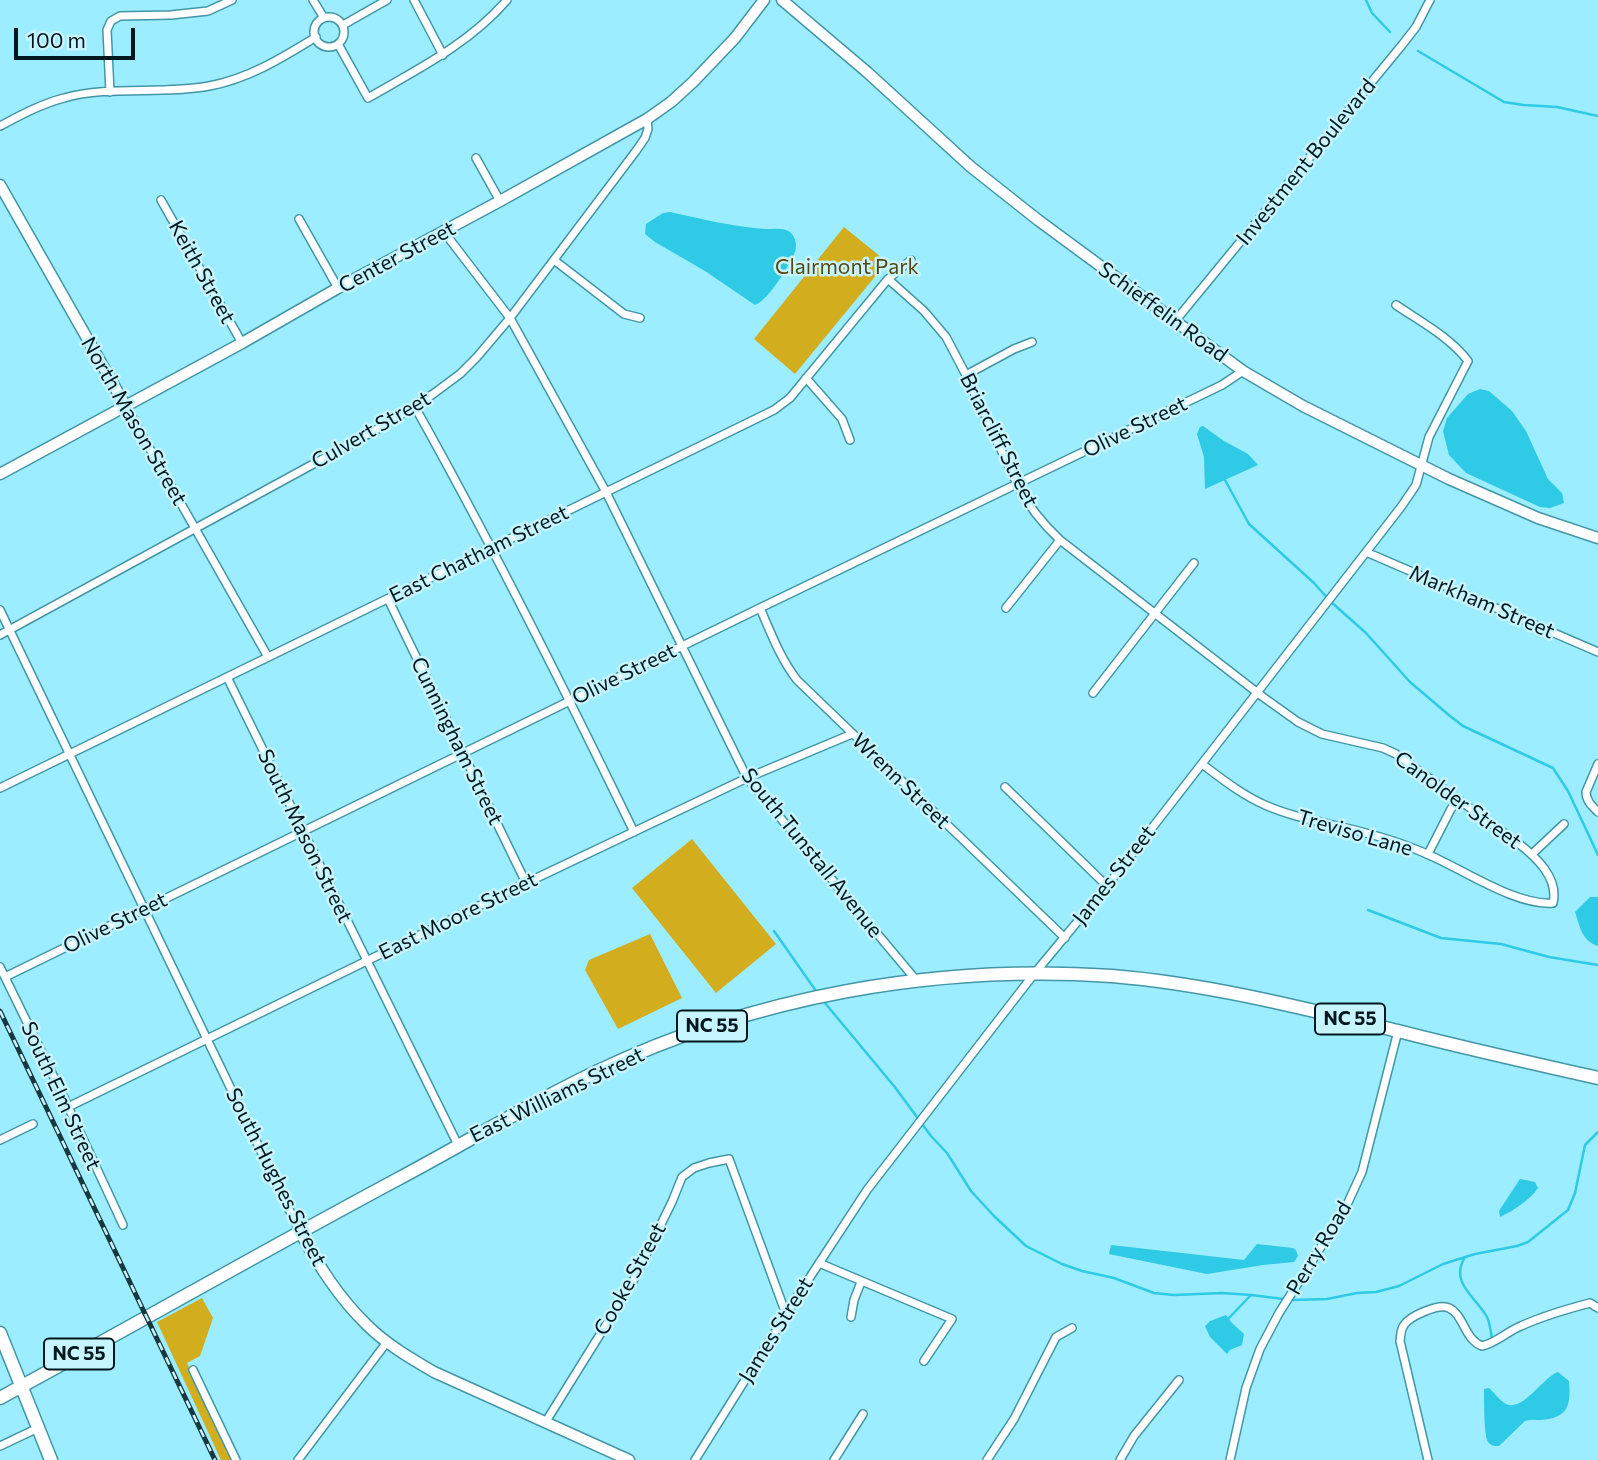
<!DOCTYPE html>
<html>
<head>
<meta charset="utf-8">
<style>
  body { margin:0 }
  #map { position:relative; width:1598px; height:1460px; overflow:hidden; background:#9bedff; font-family:Commissioner,sans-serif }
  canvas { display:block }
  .scale { position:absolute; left:14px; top:28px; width:121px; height:32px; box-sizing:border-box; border:4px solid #00181d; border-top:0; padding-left:9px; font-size:21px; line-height:24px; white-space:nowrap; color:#00181d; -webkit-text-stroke:5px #c6f4ff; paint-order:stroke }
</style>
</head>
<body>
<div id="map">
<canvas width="1598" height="1460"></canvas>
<div class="scale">100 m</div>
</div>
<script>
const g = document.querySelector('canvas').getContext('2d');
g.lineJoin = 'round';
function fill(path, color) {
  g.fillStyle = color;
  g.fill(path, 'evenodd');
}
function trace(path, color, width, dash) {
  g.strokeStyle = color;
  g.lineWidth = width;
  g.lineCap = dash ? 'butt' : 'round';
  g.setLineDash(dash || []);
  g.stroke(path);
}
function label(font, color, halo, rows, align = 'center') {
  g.font = font + ' Commissioner,sans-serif';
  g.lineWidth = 5;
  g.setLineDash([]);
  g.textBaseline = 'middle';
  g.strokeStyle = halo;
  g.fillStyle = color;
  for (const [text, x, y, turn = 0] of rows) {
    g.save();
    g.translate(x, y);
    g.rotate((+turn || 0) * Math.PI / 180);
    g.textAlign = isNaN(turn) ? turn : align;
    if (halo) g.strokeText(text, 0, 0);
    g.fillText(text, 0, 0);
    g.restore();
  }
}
fill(new Path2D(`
  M844,227l43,35 -92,112 -41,-35z
  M692,839l84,105 -60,49 -84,-105z
  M650,934l32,64 -64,31 -33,-59 4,-10z
  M202,1298l11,20 -13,38 -13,7 45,97h-11l-64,-138z`), '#d2ae1e');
fill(new Path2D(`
  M670,212c32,7 64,15 96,17 9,0 20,-2 26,5 9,13 1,23 -6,35 -6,10 -20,32 -31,36l-50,-34 -50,-29 -10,-8 1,-10 17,-11z
  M1480,389l9,2 23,20 14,20 22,48 14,14 2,10 -14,5 -10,-1 -74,-34 -17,-18 -6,-24 4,-13 21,-24z
  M1203,426l21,15 24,13 10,11 -53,24 -1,-32 -7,-23 3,-7z
  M1590,897h8v49c-16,-5 -18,-19 -23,-34z
  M1520,1179l15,3 3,6c-8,12 -25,23 -38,29l-1,-6z
  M1257,1244l36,4 3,2 2,6 -4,6 -31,3 -56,9 -98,-20 2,-9 133,15z
  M1226,1315l6,8 12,11 -2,11 -12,5 -3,4 -17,-17 -5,-11 5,-5z
  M1558,1372l11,9c2,25 -1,37 -28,39 -6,0 -10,-1 -16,1l-26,25c-5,0 -8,0 -11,-4 -4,-5 -4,-44 -4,-53l5,-1c5,4 11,13 17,16 17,8 37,-27 52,-32z`), '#2ecae6');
trace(new Path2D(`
  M1366,0l6,13 18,19
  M1418,51l86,51 20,3 33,2 41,9
  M1225,480l24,44 65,59 16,18 36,32 44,49 40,34 13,10 90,42 15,23 30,64
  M1368,910l73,28 60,6 48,13 49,8
  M774,931l42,60
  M825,1003l69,83 37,50 16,17 24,38 23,25 32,30 36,18 20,7 32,7 40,15 20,2 48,-2 29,2 41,5 35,-1 30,-6 19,-1 23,-6 44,-22 32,-10 42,-8 11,-4 40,-32 7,-17 10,-48 13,-13
  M1465,1257c-16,26 11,40 22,60 3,6 4,15 5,22
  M1228,1319l23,-24`), '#2ecae6', 2.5);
const street = new Path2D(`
  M313,0l11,18
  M414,0l29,55
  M314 32a15 15 0 1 1 30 0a15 15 0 1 1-30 0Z
  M343,25l44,-25
  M338,44l30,54c50,-29 101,-54 139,-98
  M110,92l-3,-62 4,-9 9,-5 51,-1 37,-4 24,-11
  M0,126c21,-11 41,-22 64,-28 45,-13 98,-3 145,-12 39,-7 73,-28 107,-49
  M476,158l24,43
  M161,200l81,143
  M299,219l39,69
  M444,232l66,86 96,174 141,286 169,202
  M554,260l70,54 16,4
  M888,279l36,32 22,26 20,38 51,109c11,22 25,39 43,56l203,157 35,25 24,12 61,14 13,6 122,89c18,14 41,35 35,60 -37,3 -89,-33 -124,-48 -28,-13 -57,-21 -87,-28 -26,-6 -52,-11 -77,-22 -23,-10 -43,-26 -63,-41
  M1176,320l226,-275 14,-18 14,-27
  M966,375l48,-26 18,-7
  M806,378l36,41 8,21
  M125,405l143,252
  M415,407c78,139 149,281 219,425
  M1366,552l232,100
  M388,599l138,284
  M760,608c11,25 20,50 37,72l268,258
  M1006,608l54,-68
  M0,610l300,622
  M0,635l383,-209 50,-32 27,-20 17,-17 33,-39 126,-167 9,-13 3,-9 -1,-10
  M227,677l231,468
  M1093,693l101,-130
  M1598,764l-12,28c0,9 6,14 12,20
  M1005,787l102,99
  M0,788l774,-378 16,-12 98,-119 23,-19
  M1428,854l23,-45 7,-9
  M1532,854l32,-30
  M0,967l65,133 58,125
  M5,977l755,-369 462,-223 21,-14
  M68,1107l458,-224 221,-105 105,-44
  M0,1140l33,-16
  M819,1263l133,56 -28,42
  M851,1317l3,-17 7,-18
  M193,1370l43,90
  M545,1423l87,-140 40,-81 10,-25 12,-9 15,-5 20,-4 57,155
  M0,1446l38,-18
  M298,1460l89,-118
  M695,1460l102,-163 70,-107 167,-216 73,-88 294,-379 15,-22 13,-48 39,-76c-18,-24 -47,-39 -72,-56
  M834,1460l29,-46
  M987,1460l27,-41 42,-82 16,-9
  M1120,1460l14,-24 45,-56
  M1230,1460l16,-72 14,-39 19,-36 66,-104 17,-37 36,-141
  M1428,1460l-28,-119c1,-6 0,-10 4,-16 6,-9 35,-22 45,-17 15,7 15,31 33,38 14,-3 26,-15 39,-20 22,-10 46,-17 69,-23l8,5`);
const secondary = new Path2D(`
  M782,0l85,72 104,95 67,53 205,151 60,35 146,73 89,39 60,20
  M0,185l125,220
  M0,474l242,-131 96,-55 162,-87 147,-82 24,-17 22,-20 42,-44 29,-38
  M300,1232c19,34 39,66 67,93 19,19 43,33 67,47l195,88`);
const primary = new Path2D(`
  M0,1333l51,127
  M0,1398c133,-72 265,-148 398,-219 66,-35 129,-74 196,-106 160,-77 342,-109 518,-97 97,8 191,32 286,55 66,17 133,32 200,47`);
trace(street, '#4396a7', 10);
trace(secondary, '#4396a7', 13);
trace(primary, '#4396a7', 15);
trace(street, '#fff', 7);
trace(secondary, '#fff', 10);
trace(primary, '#fff', 12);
const rail = new Path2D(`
  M0,1011l215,449`);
trace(rail, '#17383f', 5);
trace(rail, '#c6f4ff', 2.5, [8]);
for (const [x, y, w] of [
  [1350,1019,70],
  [712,1026,70],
  [79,1354,70]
]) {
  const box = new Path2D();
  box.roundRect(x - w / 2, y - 15.5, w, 31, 5);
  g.fillStyle = '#c6f4ff';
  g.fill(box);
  trace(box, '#00181d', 2);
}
label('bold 19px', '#00181d', null, [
  ["NC 55",1350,1019],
  ["NC 55",712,1026],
  ["NC 55",79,1354]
]);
label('21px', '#00181d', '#c6f4ff', [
  ["Investment Boulevard",1306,162,-51],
  ["Center Street",397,257,-28],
  ["Keith Street",202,272,61],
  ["Schieffelin Road",1163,312,36],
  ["North Mason Street",134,421,60],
  ["Olive Street",1135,427,-26],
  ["Culvert Street",371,430,-30],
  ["Briarcliff Street",999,440,63],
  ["East Chatham Street",479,554,-26],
  ["Markham Street",1482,602,23],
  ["Olive Street",624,674,-26],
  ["Cunningham Street",457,741,64],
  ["Wrenn Street",901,781,44],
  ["Canolder Street",1458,800,36],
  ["Treviso Lane",1355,833,16],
  ["South Mason Street",305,836,64],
  ["South Tunstall Avenue",812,853,51],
  ["James Street",1114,875,-52],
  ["East Moore Street",458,916,-26],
  ["Olive Street",115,923,-26],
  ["East Williams Street",557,1095,-26],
  ["South Elm Street",61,1096,65],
  ["South Hughes Street",276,1177,63],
  ["Perry Road",1319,1248,-59],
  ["Cooke Street",630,1279,-61],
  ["James Street",776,1330,-58]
]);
label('21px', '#57480e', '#c6f4ff', [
  ["Clairmont Park",847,267]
]);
</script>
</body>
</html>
